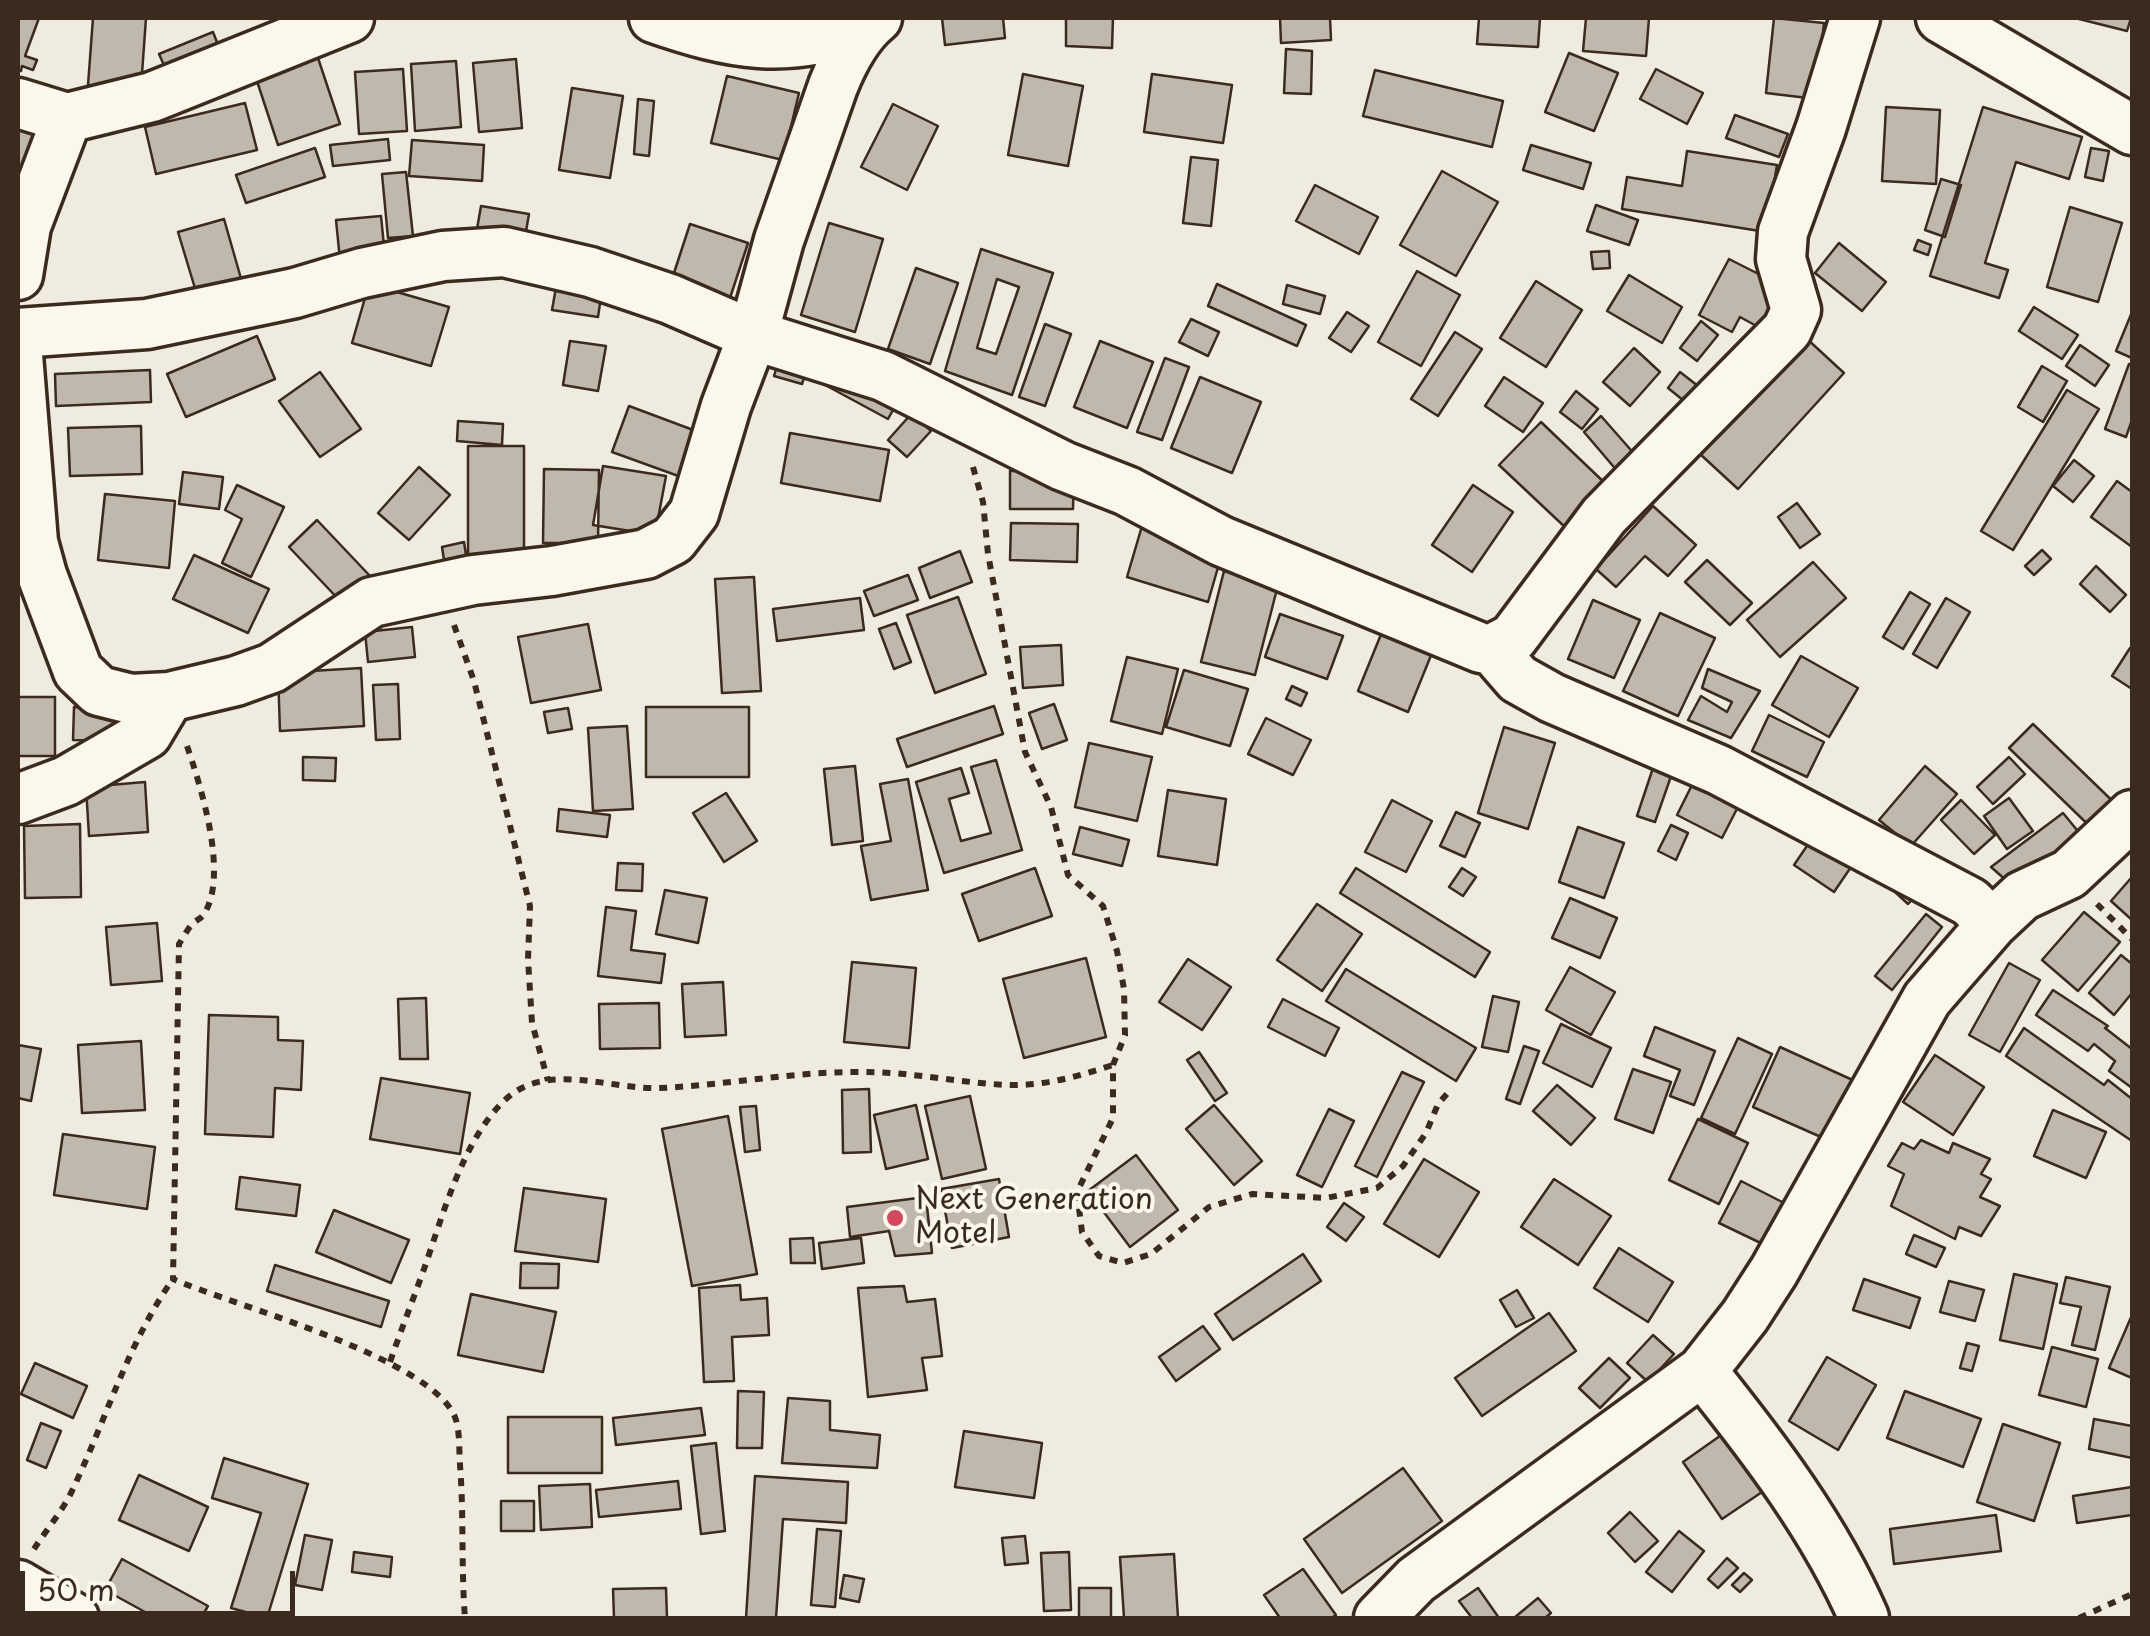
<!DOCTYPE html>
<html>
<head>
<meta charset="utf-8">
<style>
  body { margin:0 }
  #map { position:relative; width:2150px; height:1636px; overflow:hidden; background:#f0ebe0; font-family:"Playpen Sans",sans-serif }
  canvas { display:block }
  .frame { position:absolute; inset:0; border:20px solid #3b2a1e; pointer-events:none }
  .scale { position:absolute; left:20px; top:1571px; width:275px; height:45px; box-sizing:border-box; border:5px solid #3b2a1e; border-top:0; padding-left:12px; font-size:30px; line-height:35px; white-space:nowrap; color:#3b2a1e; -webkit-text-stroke:8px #fbf7ec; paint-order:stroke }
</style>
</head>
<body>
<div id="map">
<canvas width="2150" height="1636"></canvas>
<div class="frame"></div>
<div class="scale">50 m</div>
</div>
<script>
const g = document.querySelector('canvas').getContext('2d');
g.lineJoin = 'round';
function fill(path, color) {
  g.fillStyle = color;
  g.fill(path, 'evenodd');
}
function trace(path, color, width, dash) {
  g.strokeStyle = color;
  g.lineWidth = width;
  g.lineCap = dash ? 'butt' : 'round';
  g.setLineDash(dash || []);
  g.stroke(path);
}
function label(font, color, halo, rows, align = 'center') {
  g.font = font + ' "Playpen Sans",sans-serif';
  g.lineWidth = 8;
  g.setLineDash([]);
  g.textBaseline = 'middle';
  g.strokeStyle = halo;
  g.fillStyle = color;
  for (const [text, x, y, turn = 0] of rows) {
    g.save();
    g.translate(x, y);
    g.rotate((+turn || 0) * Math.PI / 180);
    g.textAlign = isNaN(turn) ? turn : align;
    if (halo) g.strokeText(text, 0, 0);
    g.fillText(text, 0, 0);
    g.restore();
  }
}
const building = new Path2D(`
  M18,18h21l-14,38 12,4 -4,10 -11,-4 -1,5 -3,-1z
  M93,18h53l-5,70 -53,-3z
  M942,18h61l2,20 -60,7z
  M1066,18h47l-1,30 -46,-2z
  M1280,18h50l1,22 -50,3z
  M1479,18h61l-2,29 -61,-3z
  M1586,18h63l-3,38 -63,-5z
  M1774,18l50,5 -8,76 -50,-6z
  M2075,18h56l-4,13z
  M213,32l11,28 -53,21 -12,-27z
  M315,49l25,75 -62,21 -25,-76z
  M1286,49l26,2 -1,43 -27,-1z
  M1569,53l49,20 -24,58 -49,-19z
  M516,59l6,69 -43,4 -6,-69z
  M456,61l5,66 -46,4 -4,-67z
  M403,69l4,62 -48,3 -4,-62z
  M1656,69l47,24 -16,31 -47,-25z
  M1375,70l128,31 -11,46 -129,-31z
  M1023,74l60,12 -15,80 -60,-11z
  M1152,74l80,11 -9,58 -79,-11z
  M727,76l72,17 -16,67 -72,-17z
  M572,88l51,8 -13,82 -51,-8z
  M638,99l16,2 -5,55 -15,-2z
  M245,103l12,47 -101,24 -11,-47z
  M893,104l45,22 -31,64 -46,-23z
  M1886,107l54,3 -4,74 -54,-3z
  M1983,107l99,30 -13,42 -53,-17 -31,101 23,7 -9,28 -69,-22z
  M1735,115l53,19 -9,23 -53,-19z
  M18,125l20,7 -20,60z
  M388,139l2,21 -57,6 -3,-21z
  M412,140l72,5 -2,36 -73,-5z
  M1531,145l60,18 -8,26 -60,-19z
  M315,148l10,29 -79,26 -10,-28z
  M2091,148l18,3 -6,30 -18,-4z
  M1687,151l90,14 -11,67 -144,-23 5,-32 55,9z
  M1191,157l27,3 -7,66 -28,-3z
  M1442,171l56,31 -42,74 -56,-31z
  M406,172l7,64 -25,2 -6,-64z
  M1941,179l20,6 -16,52 -20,-7z
  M1315,185l63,32 -19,37 -63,-33z
  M1596,205l42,15 -9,25 -42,-14z
  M481,206l48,8 -5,29 -48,-8z
  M2070,207l52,16 -24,79 -51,-15z
  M381,216l4,40 -45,4 -4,-40z
  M224,219l18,63 -45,13 -19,-63z
  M829,223l54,16 -28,93 -54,-17z
  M690,224l58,19 -18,55 -58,-19z
  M1918,240l13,5 -3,10 -14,-5z
  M1839,243l47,39 -24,29 -47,-38z
  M981,249l72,24 -41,122 -67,-24zM997,279l22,8 -23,67 -19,-6z
  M1609,251l1,17 -17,1 -2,-17z
  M1729,259l67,34 -23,42 -33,-18 -8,15 -33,-17z
  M916,268l42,15 -28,81 -42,-15z
  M1417,271l43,24 -39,71 -43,-24z
  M1629,275l53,32 -20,36 -55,-32z
  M1536,281l46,29 -36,57 -46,-29z
  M557,282l45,8 -4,27 -46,-7z
  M369,284l80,23 -18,59 -79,-23z
  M1217,284l89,41 -9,21 -89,-40z
  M1287,285l38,11 -5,18 -37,-10z
  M2034,307l44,28 -16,24 -43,-28z
  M1347,312l22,14 -18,26 -22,-14z
  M2132,312v46l-16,-7z
  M1191,319l28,13 -11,24 -29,-14z
  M1701,321l17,14 -21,26 -17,-13z
  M1045,324l26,10 -26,72 -26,-9z
  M1455,332l27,17 -44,67 -27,-17z
  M257,336l18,43 -89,38 -19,-43z
  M1806,338l38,35 -106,116 -38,-35z
  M570,341l36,5 -8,45 -35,-6z
  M1100,341l53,21 -26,66 -53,-21z
  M2080,345l29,20 -14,21 -29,-20z
  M783,347l28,9 -9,28 -28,-8z
  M1634,348l26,24 -30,34 -27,-24z
  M1165,358l24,9 -27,73 -25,-8z
  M2129,364l3,1v55l-6,17 -21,-8z
  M838,366l61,33 -11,20 -61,-33z
  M2042,366l25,15 -24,41 -25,-15z
  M150,370l1,32 -95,4 -1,-32z
  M320,372l41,57 -41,28 -41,-56z
  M1680,372l27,21 -13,16 -26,-21z
  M1200,377l61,25 -29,71 -61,-25z
  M1504,377l39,26 -20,29 -38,-26z
  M2067,390l32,19 -86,141 -32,-19z
  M1576,391l22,18 -16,20 -22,-17z
  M629,406l83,31 -17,45 -83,-30z
  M912,413l19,18 -24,26 -19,-17z
  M1601,416l36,41 -18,16 -35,-41z
  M458,421l45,3 -1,21 -45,-4z
  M1541,422l68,65 -42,42 -68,-64z
  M141,426l1,48 -72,2 -2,-48z
  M790,433l99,17 -9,51 -99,-18z
  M468,446h56v109h-56z
  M2074,460l20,16 -21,26 -20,-16z
  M603,466l63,10 -11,59 -62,-10z
  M419,467l31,28 -41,45 -31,-27z
  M544,469l55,1 -1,73h-55z
  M1010,471h64l-1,38h-63z
  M183,472l40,5 -4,32 -40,-5z
  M2117,481l15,11v55l-41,-30z
  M237,485l47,22 -33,70 -29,-14 20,-44 -17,-9z
  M1473,485l40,27 -41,60 -40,-27z
  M105,494l70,7 -6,67 -71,-8z
  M1797,503l23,31 -20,14 -22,-31z
  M1653,506l43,39 -28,31 -23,-20 -29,31 -20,-18z
  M317,520l53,56 -28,27 -53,-56z
  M1011,523l67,1 -1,38 -67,-2z
  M1142,526l81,24 -15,52 -81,-25z
  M464,542l2,13 -22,5 -2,-13z
  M2042,550l9,9 -17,16 -9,-9z
  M960,551l12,31 -42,16 -11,-30z
  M194,555l75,34 -21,44 -75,-34z
  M1707,560l45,43 -22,22 -45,-43z
  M1813,562l33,36 -66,59 -33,-37z
  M2096,566l30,29 -16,17 -30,-28z
  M1224,571l54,14 -23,90 -54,-13z
  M908,575l10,25 -44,16 -10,-25z
  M754,577l7,114 -39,2 -7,-114z
  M1910,592l20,12 -27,45 -20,-12z
  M958,597l28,77 -51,19 -28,-78z
  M860,598l4,32 -87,11 -4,-32z
  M1946,598l24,14 -33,56 -24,-14z
  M1593,600l47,20 -26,58 -46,-19z
  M1660,613l55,25 -37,78 -55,-25z
  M1280,614l63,22 -16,43 -62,-22z
  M896,623l15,39 -17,7 -15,-40z
  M588,624l13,66 -70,13 -13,-66z
  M412,627l3,30 -47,5 -3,-30z
  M1384,627l50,21 -26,64 -50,-21z
  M1061,645l2,40 -40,3 -3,-41z
  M2130,648l2,2v39l-20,-13z
  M1801,656l57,32 -29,49 -57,-32z
  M1127,657l51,12 -16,65 -51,-13z
  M361,668l3,58 -84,5 -2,-58z
  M1708,669l52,22 -29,47 -43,-18 13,-24 26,16 5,-10 -30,-14z
  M1184,670l64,19 -18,57 -64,-19z
  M398,684l2,55 -24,1 -3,-55z
  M1292,686l15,7 -6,13 -15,-7z
  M18,697h37v59h-37z
  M1054,704l13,36 -25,9 -13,-36z
  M994,706l9,28 -96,33 -10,-28z
  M74,707l42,2 -2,32 -41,-1z
  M646,707h103v70h-103z
  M568,708l4,21 -24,4 -4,-21z
  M1769,715l55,27 -17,35 -55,-26z
  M1266,718l45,22 -18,35 -45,-21z
  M2033,724l95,92 -24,24 -95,-92z
  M627,726l6,83 -40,2 -5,-83z
  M1504,727l51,16 -27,86 -50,-16z
  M1089,743l63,14 -15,64 -62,-14z
  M1657,756l19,6 -21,60 -18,-6z
  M303,757l33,1 -1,23 -32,-1z
  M2009,757l16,17 -32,30 -16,-17z
  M996,760l26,90 -78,23 -28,-91 45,-14 8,25 -20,6 12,42 30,-8 -20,-66z
  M855,766l8,75 -31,4 -8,-76z
  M1925,766l32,28 -46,52 -32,-26z
  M1696,777l45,24 -19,37 -45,-23z
  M908,779l20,111 -57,10 -10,-54 30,-5 -11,-57z
  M145,782l3,50 -59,4 -3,-49z
  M1168,790l58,9 -9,66 -59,-9z
  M726,793l31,48 -33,21 -31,-49z
  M2009,798l24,33 -26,18 -23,-33z
  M1392,800l40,21 -26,51 -41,-20z
  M1961,800l34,35 -21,19 -33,-34z
  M559,809l51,6 -3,22 -50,-6z
  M1456,812l24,11 -15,34 -25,-11z
  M2063,813l28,34 -58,35 -11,-14 -14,14 -17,-15z
  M80,824l1,73 -56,1 -1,-72z
  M1671,825l17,8 -12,27 -18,-9z
  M1080,827l49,13 -7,26 -49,-12z
  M1578,827l46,16 -20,55 -45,-16z
  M1811,840l40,27 -17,25 -40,-27z
  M618,863l25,1 -1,27 -26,-1z
  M1035,868l17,48 -73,25 -17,-47z
  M1356,868l134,84 -15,25 -135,-84z
  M1462,868l14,9 -13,19 -14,-9z
  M1911,873l14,13 -17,18 -14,-13z
  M2132,877v43l-21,-19z
  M665,890l42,8 -9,45 -42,-9z
  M1570,898l47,20 -17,40 -48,-20z
  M1317,904l45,30 -40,57 -45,-31z
  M606,907l30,4 -5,39 34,4 -4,29 -63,-7z
  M2084,912l36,30 -42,49 -36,-31z
  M1926,914l16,13 -50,63 -17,-14z
  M157,923l5,58 -51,4 -5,-58z
  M2121,955l11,9v29l-18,22 -25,-22z
  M1086,958l20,79 -82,21 -21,-79z
  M1188,959l43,28 -29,43 -43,-28z
  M852,962l64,6 -7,80 -65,-6z
  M2009,963l31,17 -40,72 -31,-17z
  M1570,967l45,25 -24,43 -45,-25z
  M1346,969l130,79 -20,33 -130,-80z
  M723,982l3,53 -41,2 -3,-53z
  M2053,990l55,36 -3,2 27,21v39l-23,-17 6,-10 -21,-17 -6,7 -52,-36z
  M1493,996l26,6 -11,50 -26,-5z
  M426,998l2,61h-28l-2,-60z
  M1283,999l56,29 -14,28 -57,-29z
  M659,1003l1,45 -60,1 -1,-45z
  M209,1015l69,2v23l25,1 -2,49 -26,-2 -2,49 -68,-3z
  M1561,1024l50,24 -19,39 -49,-24z
  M1655,1027l60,24 -21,54 -24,-9 10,-26 -36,-14z
  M2024,1028l80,57 4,-5 24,19v42l-126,-85z
  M1738,1038l34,16 -37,80 -34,-16z
  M141,1041l4,69 -63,3 -4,-68z
  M18,1045l23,4 -10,52 -13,-3z
  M1524,1046l15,5 -19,53 -14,-5z
  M1780,1047l77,35 -27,59 -77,-34z
  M1199,1052l28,41 -12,8 -28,-41z
  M1935,1055l49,32 -31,48 -50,-33z
  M1633,1069l38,13 -18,51 -38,-14z
  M1402,1072l22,10 -47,95 -22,-11z
  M381,1078l89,15 -10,61 -90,-15z
  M1557,1085l38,33 -24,27 -38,-34z
  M869,1089l2,63 -28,1 -1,-63z
  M970,1096l16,73 -44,10 -17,-73z
  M916,1105l12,54 -42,10 -12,-54z
  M1214,1105l48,56 -28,24 -48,-56z
  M756,1106l4,44 -15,2 -5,-45z
  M1329,1109l25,12 -32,66 -25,-12z
  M2053,1110l53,22 -20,46 -52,-22z
  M728,1116l29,158 -65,12 -30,-157z
  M1698,1119l50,24 -29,61 -50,-24z
  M63,1134l92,13 -8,62 -93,-14z
  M1921,1140l28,13 4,-10 37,16 -9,15 10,5 -11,18 20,9 -19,30 -22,-9 -4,12 -64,-33 13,-32 -16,-8 14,-23 12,6z
  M1136,1155l42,55 -48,37 -42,-56z
  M1424,1159l55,33 -40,65 -55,-33z
  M240,1177l60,8 -4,31 -60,-7z
  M999,1179l10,58 -57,11 -11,-59z
  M1554,1179l57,37 -33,49 -57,-38z
  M1741,1181l49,25 -21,41 -50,-24z
  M524,1188l82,11 -8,63 -83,-11z
  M926,1197l6,56 -37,3 -6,-25 -39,6 -3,-30z
  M1344,1203l20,14 -18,24 -19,-14z
  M334,1210l75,30 -18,43 -75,-31z
  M1914,1235l31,13 -9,19 -30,-13z
  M813,1238l2,25h-24l-1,-24z
  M861,1238l3,25 -42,6 -3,-26z
  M1619,1248l54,34 -25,40 -54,-34z
  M1303,1254l18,27 -88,59 -18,-26z
  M521,1263l38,1 -1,24h-38z
  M275,1265l114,36 -8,26 -114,-36z
  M2014,1274l43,10 -14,65 -43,-9z
  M2066,1277l44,10 -15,63 -23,-5 9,-38 -21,-4z
  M1864,1279l56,19 -10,30 -57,-18z
  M1949,1281l35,9 -9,31 -35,-9z
  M740,1285l1,15 26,-2 2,37 -37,2 2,44 -30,1 -5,-94z
  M904,1286l3,16 28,-3 7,57 -20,2 5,32 -59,7 -10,-109z
  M1517,1290l17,28 -18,9 -16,-27z
  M471,1294l85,18 -13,60 -85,-17z
  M1549,1313l27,38 -94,65 -27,-38z
  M2132,1315v63l-23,-10z
  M1203,1326l17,23 -44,32 -17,-24z
  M1653,1335l21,19 -26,28 -21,-19z
  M1967,1343l12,3 -7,25 -12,-3z
  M2052,1347l46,12 -12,48 -47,-12z
  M1827,1357l49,28 -38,65 -49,-29z
  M1609,1358l21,20 -30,30 -21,-20z
  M35,1363l52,23 -14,32 -52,-24z
  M738,1391l26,1 -2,56h-25z
  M1905,1391l76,28 -18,48 -76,-29z
  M788,1398l42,3v29l50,5 -3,33 -95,-5z
  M701,1408l4,27 -89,10 -3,-27z
  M508,1417h94v56h-94z
  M2094,1419l38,7v32l-43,-9z
  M41,1423l20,8 -15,37 -19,-8z
  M2003,1424l57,19 -26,78 -57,-19z
  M964,1431l78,12 -8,55 -79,-11z
  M1727,1431l41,57 -46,31 -39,-57z
  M716,1443l9,88 -24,3 -10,-88z
  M224,1458l84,26 -41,134 -36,-10 30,-95 -49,-15z
  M1403,1468l39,53 -100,72 -38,-54z
  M139,1475l69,32 -19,44 -70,-31z
  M755,1476l93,6 -2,41 -63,-4 -7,99h-30z
  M678,1481l3,28 -82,8 -3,-27z
  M590,1484l2,43 -51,3 -2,-44z
  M2132,1487v28l-55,8 -4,-27z
  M501,1501h33v30h-33z
  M1630,1512l28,29 -23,21 -27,-29z
  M1996,1515l5,36 -107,13 -4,-35z
  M817,1529l24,2 -6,76 -24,-2z
  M1679,1531l25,20 -32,41 -26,-20z
  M305,1535l27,5 -10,50 -27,-5z
  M1025,1536l3,27 -23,2 -3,-27z
  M354,1552l38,5 -2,20 -38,-5z
  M1069,1552l2,58 -27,1 -3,-58z
  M1174,1554l4,64h-54l-4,-61z
  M1727,1558l11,10 -20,20 -10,-9z
  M122,1559l86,47 -7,12h-45l-51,-28z
  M1303,1569l33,46 -5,3h-51l-16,-23z
  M1744,1573l8,7 -12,12 -8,-7z
  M844,1575l20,4 -5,23 -19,-4z
  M666,1588l1,30h-53l-1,-29z
  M1079,1588h32v30h-32z
  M1478,1588l21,30h-27l-13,-17z
  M1538,1598l13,15 -6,5h-31z`);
fill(building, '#c0b8ad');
trace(building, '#3b2a1e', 2.5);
const minor = new Path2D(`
  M654,18c78,27 132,37 212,8
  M1941,18l191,112
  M18,103l49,15 -41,108 -8,49
  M67,118l85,-21 197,-79
  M18,333l129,-9 148,-31 67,-20 81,-17 61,-4 86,20 80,27 83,36 130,41 180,90 64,25 94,50 260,107 11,1 21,-11 91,-122 183,-186 9,-20 -15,-51 2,-27 38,-104 34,-110
  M18,355l15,187 9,33 36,96 21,20 32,8 38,-2 67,-16 36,-13 100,-66 101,-22 79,-9 94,-17 27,-14 21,-27 32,-107 27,-71 26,-95 54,-154c10,-25 23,-51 44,-68
  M1492,649l26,30 34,19 167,72 251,132 22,22
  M18,799l48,-18 81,-47 22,-37
  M1702,1371c61,76 123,157 162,247
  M18,1585l56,33
  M1379,1618l37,-38 286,-209 43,-55 29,-45 153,-272 65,-75 30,-28 47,-22 63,-59`);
trace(minor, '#3b2a1e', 55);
trace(new Path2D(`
  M973,467l10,35 5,52 37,198 26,55 17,68 35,31 14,45 7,38 1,46 -12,30v53l-36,74 5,40 17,24 24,7 28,-9 58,-47 43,-13 74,4 51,-10 26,-22 23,-33 12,-29 14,-16
  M454,625l20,56 56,225 -2,53 4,64 16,58
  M187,746c14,41 42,129 17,168 -3,5 -8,6 -12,10 -5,6 -9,14 -13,20l-6,335c61,27 264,80 283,141 4,14 3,31 4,45 4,51 1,103 5,153
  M2097,904l35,35
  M390,1362c11,-32 23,-62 34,-93 19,-54 39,-130 82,-170 41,-38 105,-9 154,-11 66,-3 131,-16 197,-16 51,-1 101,11 152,13 36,1 70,-9 104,-20
  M34,1549c11,-17 25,-34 35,-52 36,-73 57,-151 104,-218
  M2079,1618l53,-24`), '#3b2a1e', 6, [8, 8]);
trace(minor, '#fbf7ec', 48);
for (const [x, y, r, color] of [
  [895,1218,10,"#d1495b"]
]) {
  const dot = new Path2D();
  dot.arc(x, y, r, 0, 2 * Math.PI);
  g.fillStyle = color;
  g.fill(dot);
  trace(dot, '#fbf7ec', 4);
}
label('30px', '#3b2a1e', '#fbf7ec', [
  ["Next Generation",915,1201],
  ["Motel",915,1235]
], 'left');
</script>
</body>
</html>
